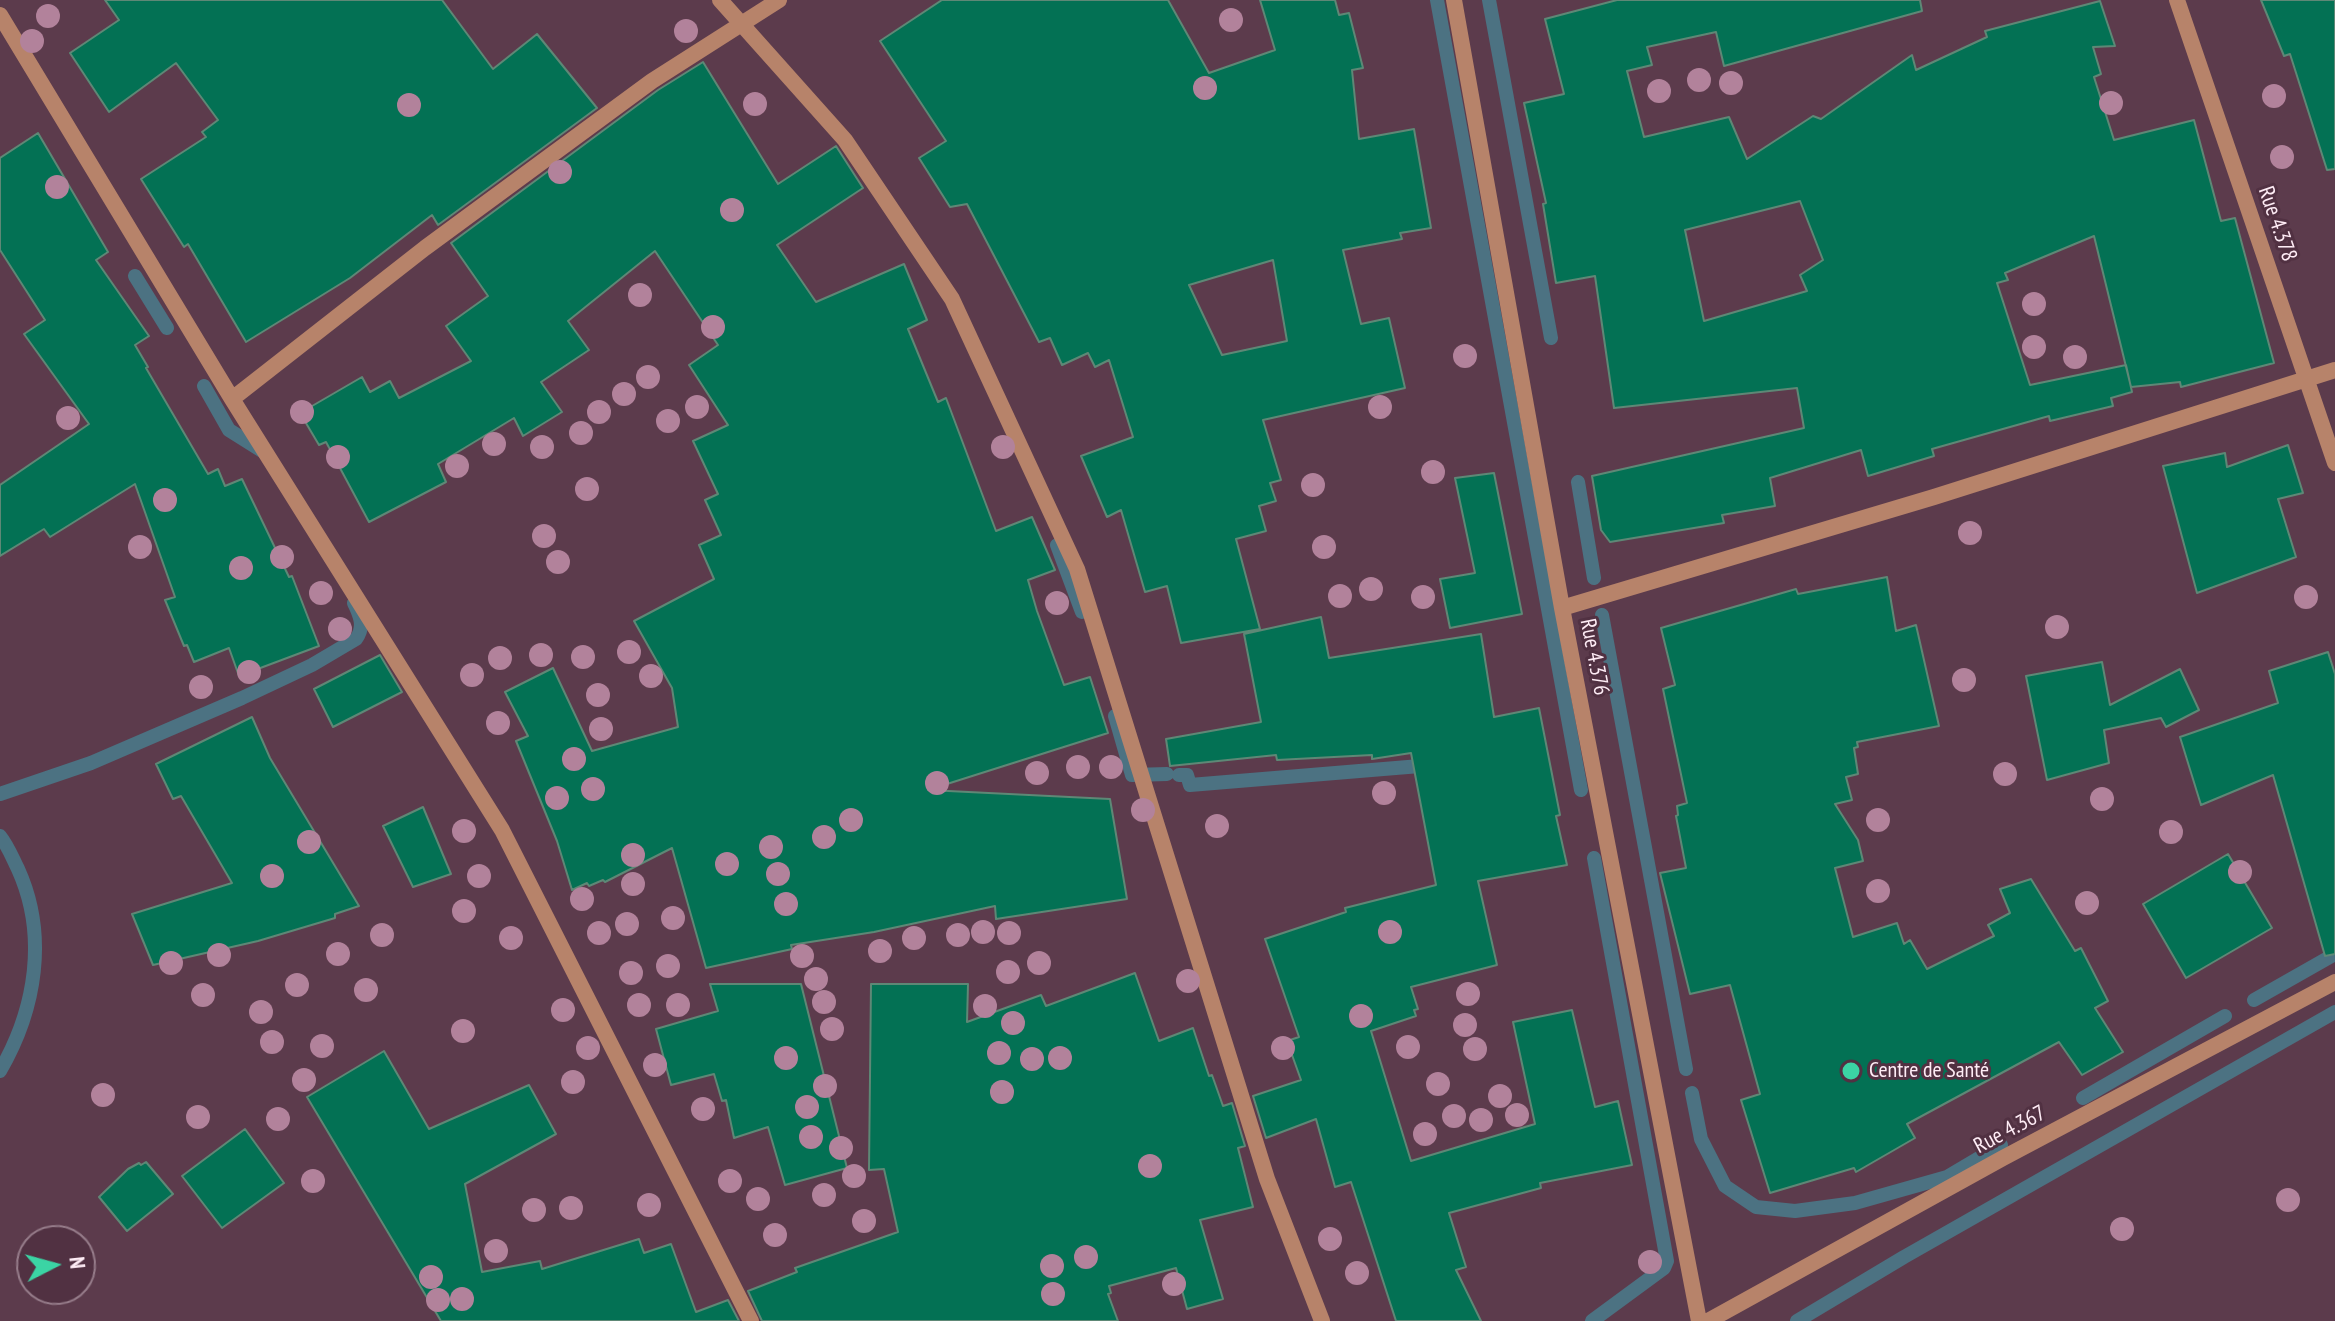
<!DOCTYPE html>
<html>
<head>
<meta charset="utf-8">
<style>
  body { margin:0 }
  #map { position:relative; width:2335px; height:1321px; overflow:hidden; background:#5c3b4c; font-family:"PT Sans Narrow",sans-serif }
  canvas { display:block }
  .north { position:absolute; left:16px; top:1225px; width:80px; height:80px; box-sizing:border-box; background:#513142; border:2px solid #967c8a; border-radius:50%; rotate:84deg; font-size:22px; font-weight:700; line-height:32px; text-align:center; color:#feecf5 }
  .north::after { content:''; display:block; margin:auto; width:28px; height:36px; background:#3bd4a4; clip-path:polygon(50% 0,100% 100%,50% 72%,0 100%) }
</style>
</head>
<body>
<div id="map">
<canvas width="2335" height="1321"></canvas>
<div class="north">N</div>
</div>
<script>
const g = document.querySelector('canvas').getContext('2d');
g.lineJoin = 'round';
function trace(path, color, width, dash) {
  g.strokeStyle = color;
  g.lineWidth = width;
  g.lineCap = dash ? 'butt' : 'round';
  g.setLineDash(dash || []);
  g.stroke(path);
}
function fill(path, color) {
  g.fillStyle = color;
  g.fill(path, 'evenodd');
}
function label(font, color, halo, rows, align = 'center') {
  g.font = font + ' "PT Sans Narrow",sans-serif';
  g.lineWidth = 6;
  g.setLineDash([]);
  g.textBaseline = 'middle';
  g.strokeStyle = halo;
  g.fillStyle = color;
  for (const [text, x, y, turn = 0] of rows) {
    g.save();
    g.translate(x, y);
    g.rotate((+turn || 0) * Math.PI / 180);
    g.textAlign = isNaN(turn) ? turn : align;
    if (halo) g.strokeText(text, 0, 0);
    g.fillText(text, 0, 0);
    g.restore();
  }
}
trace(new Path2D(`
  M1437,0l144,790
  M1489,0l62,338
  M135,276l32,52
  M204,386l25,44 35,22
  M1578,482l16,96
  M1057,545l25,67
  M1602,615l84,454
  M1115,716l17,59 35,-1
  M1179,775h8l3,10 242,-20
  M0,794l91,-31 151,-65 70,-33 44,-26c9,-12 4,-24 -2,-36
  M0,836c8,10 12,21 18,33 30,66 18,140 -18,202
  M2254,1000l81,-46
  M1692,1093l9,46 24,47 31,21 39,4 60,-8 92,-26 54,-32
  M2083,1098l142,-82
  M1592,1321l72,-53 3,-7 -73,-403
  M1797,1321l107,-64 431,-245`), '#4c7282', 14);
const building = new Path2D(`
  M105,0h337l51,69 44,-35 60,74 -159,117 -6,-10 -82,63 -104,64 -58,-98 -4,3 -43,-68 65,-42 -4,-5 16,-12 -42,-57 -67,49 -39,-59 49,-33z
  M942,0h226l41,73 66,-23 -15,-50h75l4,15 10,-2 14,55 -11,2 7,69 55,-10 17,99 -31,5 2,6 -59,11 18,74 28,-6 16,70 -142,32 18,60 -11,3 6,18 -17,5 7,25 -30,8 24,90 -79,14 -14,-57 -22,6 -24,-82 -14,7 -26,-61 52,-19 -24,-77 -14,7 -7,-14 -26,12 -12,-27 -11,4 -72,-138 -17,3 -31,-49 27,-17 -66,-100zM1273,260l14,81 -65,14 -33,-70z
  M1617,0h303l2,11 -198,55 -8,-34 -69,15 5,18 -25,6 17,66 85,-20 18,42 66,-43 8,3 91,-64 4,15 71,-33 -2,-6 115,-30 15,45 -22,1 8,27 -7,3 20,63 80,-20 27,101 14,-3 39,145 -93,24 -1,-5 -49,5 -37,-151 -89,37 3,7 -11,3 33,102 96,-20 6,27 -21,6 2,8 -63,15 -1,-5 -117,33 2,7 -66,20 -7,-26 -91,28 5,28 -53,9 2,8 -114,19 -9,-12 -9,-54 212,-48 -7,-40 -183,20 -19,-132 -39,7 -13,-79 3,-1 -22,-100 40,-9 -19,-75zM1800,201l23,59 -23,15 7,16 -103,30 -19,-91z
  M2261,0h74v169l-8,1 -37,-116 -6,2z
  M703,62l75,122 58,-38 27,42 -86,57 39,57 88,-38 23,56 -19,9 30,73 8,-4 50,133 36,-14 23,53 -27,10 9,31 27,74 26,-8 18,56 -180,57 182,9 17,100 -131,20 -1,-13 -121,26 -83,13 1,4 -86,19 -34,-120 -67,34 -2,-2 -14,6 -2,-3 -15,7 -15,-49 -41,-100 12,-5 -23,-44 48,-24 39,83 86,-24 -6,-39 -38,-67 80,-42 -15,-34 22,-10 -16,-35 13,-6 -25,-53 35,-16 -39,-60 29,-20 -63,-94 -87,70 21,29 -48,32 21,30 -39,24 -9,-18 -76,46 8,18 -77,40 -43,-80 -7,3 -19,-32 62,-36 8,15 20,-11 9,17 72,-37 -25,-35 42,-30 -37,-53 207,-153z
  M38,133l70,119 -12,8 53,76 -14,9 13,22 -2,1 62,106 10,-5 7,17 17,-7 47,98 3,-1 27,70 -80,30 -10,-28 -35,14 -7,-17 -3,1 -19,-46 10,-3 -40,-113 -85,53 -6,-8 -44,27v-71l89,-61 -65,-90 21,-14 -45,-70v-92z
  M2288,445l15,48 -25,6 18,58 -99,36 -34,-127 62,-13 2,14z
  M1494,473l28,141 -72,14 -10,-49 35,-6 -20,-95z
  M1887,577l9,54 20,-6 23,101 -82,16 1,5 -4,1 4,26 -12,3 6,23 -17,4 23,36 5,21 -28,7 18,69 44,-14 7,21 6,-4 17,29 67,-33 -6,-11 22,-12 -10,-24 31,-10 44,72 6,-3 27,53 -13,7 28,44 -41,23 -23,-33 -152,82 8,14 -59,34 -2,-4 -84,25 -29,-93 19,-6 -30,-109 -40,9 -30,-121 26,-5 -10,-52 2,-1 -1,-9 10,-3 -24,-114 12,-4 -14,-57 135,-39 2,5z
  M1321,617l8,41 152,-24 13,83 45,-9 21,107 -4,1 11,49 -89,16 19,84 -86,22 7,22 -4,1 2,6 -45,15 40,130 124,-37 -22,-102 59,-12 23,97 23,-6 14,64 -92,18 1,5 -92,25 17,54 -10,3 25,51h-85l-45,-139 -16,5 -19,-68 -50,19 -13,-42 48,-16 -14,-39 12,-4 -34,-98 81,-27 -1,-4 91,-23 -25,-132 -39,6v-4l-95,5 -1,-5 -106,11 -4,-27 95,-17 -17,-88z
  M2328,652l7,22v280l-10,2 -52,-181 -72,30 -21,-68 98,-34 -9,-32z
  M380,655l22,37 -69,35 -19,-38z
  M2102,662l8,43 70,-36 19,41 -33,17 -5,-9 -57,12 5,33 -62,17 -21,-104z
  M252,717l18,41 89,148 -24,8v4l-77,23 -105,24 -21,-51 100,-31 -51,-87 -8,3 -17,-35z
  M423,807l28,67 -38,13 -30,-61z
  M2228,854l44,74 -86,50 -43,-74z
  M1135,973l24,68 34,-13 16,48 3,-1 11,31 9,-3 13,43 -7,2 15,59 -53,13 23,79 -36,10 -11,-41 -67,18 2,7 -3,1 10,27h-356l-14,-30 49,-19 -2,-4 103,-36 -14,-63 -15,1 2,-186h97l-1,38 74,-27 5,11z
  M710,984h91l46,184 -62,17 -17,-58 -34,11 -8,-38 -4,1 -8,-27 -43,11 -15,-56 62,-18z
  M384,1051l45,78 100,-44 27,49 -91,50 17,88 58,-11 2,8 97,-30 5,14 27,-9 25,68 32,-12 11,21h-298l-134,-224z
  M245,1129l39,54 -62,45 -40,-52z
  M146,1162l27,32 -46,37 -28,-34 29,-28 11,-6 2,2z`);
fill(building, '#037154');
trace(building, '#5e8876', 2);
trace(new Path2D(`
  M720,0l125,140 107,159 125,270 190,610 55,142
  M1454,0l108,608 137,713
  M2177,0l158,463
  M0,15l232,384 270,431 249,491
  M232,399l193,-151 227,-167 127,-81
  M1562,608l372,-111 401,-127
  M1708,1321l295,-163 332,-176`), '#b7836a', 16);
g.fillStyle = '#b2829b';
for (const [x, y] of [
  [48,16],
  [1231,20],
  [686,31],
  [32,41],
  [1699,80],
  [1731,83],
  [1205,88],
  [1659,91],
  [2274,96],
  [2111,103],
  [755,104],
  [409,105],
  [2282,157],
  [560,172],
  [57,187],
  [732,210],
  [640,295],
  [2034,304],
  [713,327],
  [2034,347],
  [1465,356],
  [2075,357],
  [648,377],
  [624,394],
  [697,407],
  [1380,407],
  [302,412],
  [599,412],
  [68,418],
  [668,421],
  [581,433],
  [494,444],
  [542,447],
  [1003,447],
  [338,457],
  [457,466],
  [1433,472],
  [1313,485],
  [587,489],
  [165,500],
  [1970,533],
  [544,536],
  [140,547],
  [1324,547],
  [282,557],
  [558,562],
  [241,568],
  [1371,589],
  [321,593],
  [1340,596],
  [1423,597],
  [2306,597],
  [1057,603],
  [2057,627],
  [340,629],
  [629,652],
  [541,655],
  [583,657],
  [500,658],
  [249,672],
  [472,675],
  [651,676],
  [1964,680],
  [201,687],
  [598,695],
  [498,723],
  [601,729],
  [574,759],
  [1078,767],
  [1111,767],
  [1037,773],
  [2005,774],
  [937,783],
  [593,789],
  [1384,793],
  [557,798],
  [2102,799],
  [1143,810],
  [851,820],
  [1878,820],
  [1217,826],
  [464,831],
  [2171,832],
  [824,837],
  [309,842],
  [771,847],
  [633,855],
  [727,864],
  [2240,872],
  [778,874],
  [272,876],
  [479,876],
  [633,884],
  [1878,891],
  [582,899],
  [2087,903],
  [786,904],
  [464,911],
  [673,918],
  [627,924],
  [983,932],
  [1390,932],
  [599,933],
  [1009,933],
  [382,935],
  [958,935],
  [511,938],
  [914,938],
  [880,951],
  [338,954],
  [219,955],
  [802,956],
  [171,963],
  [1039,963],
  [668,966],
  [1008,972],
  [631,973],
  [816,979],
  [1188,981],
  [297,985],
  [366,990],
  [1468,994],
  [203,995],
  [824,1002],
  [639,1005],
  [678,1005],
  [985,1006],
  [563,1010],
  [261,1012],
  [1361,1016],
  [1013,1023],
  [1465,1025],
  [832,1029],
  [463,1031],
  [272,1042],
  [322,1046],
  [1408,1047],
  [588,1048],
  [1283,1048],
  [1475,1049],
  [999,1053],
  [786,1058],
  [1060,1058],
  [1032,1059],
  [655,1065],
  [304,1080],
  [573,1082],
  [1438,1084],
  [825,1086],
  [1002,1092],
  [103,1095],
  [1500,1096],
  [807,1107],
  [703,1109],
  [1517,1115],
  [1454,1116],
  [198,1117],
  [278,1119],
  [1481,1120],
  [1425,1134],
  [811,1137],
  [841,1148],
  [1150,1166],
  [854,1176],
  [313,1181],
  [730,1181],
  [824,1195],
  [758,1199],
  [2288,1200],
  [649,1205],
  [571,1208],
  [534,1210],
  [864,1221],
  [2122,1229],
  [775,1235],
  [1330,1239],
  [496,1251],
  [1086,1257],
  [1650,1262],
  [1052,1266],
  [1357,1273],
  [431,1277],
  [1174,1284],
  [1053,1294],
  [462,1299],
  [438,1300]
]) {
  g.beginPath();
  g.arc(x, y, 12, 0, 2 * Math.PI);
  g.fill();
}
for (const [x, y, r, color] of [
  [1851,1071,10,"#3bd4a4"]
]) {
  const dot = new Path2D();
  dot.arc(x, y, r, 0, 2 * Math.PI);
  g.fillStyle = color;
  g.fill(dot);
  trace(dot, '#513142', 3);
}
label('22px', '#feecf5', '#513142', [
  ["Rue 4.378",2277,224,71],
  ["Rue 4.376",1594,657,79],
  ["Rue 4.367",2010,1130,-28]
]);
label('22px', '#feecf5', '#513142', [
  ["Centre de Santé",1869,1071]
], 'left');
</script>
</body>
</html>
